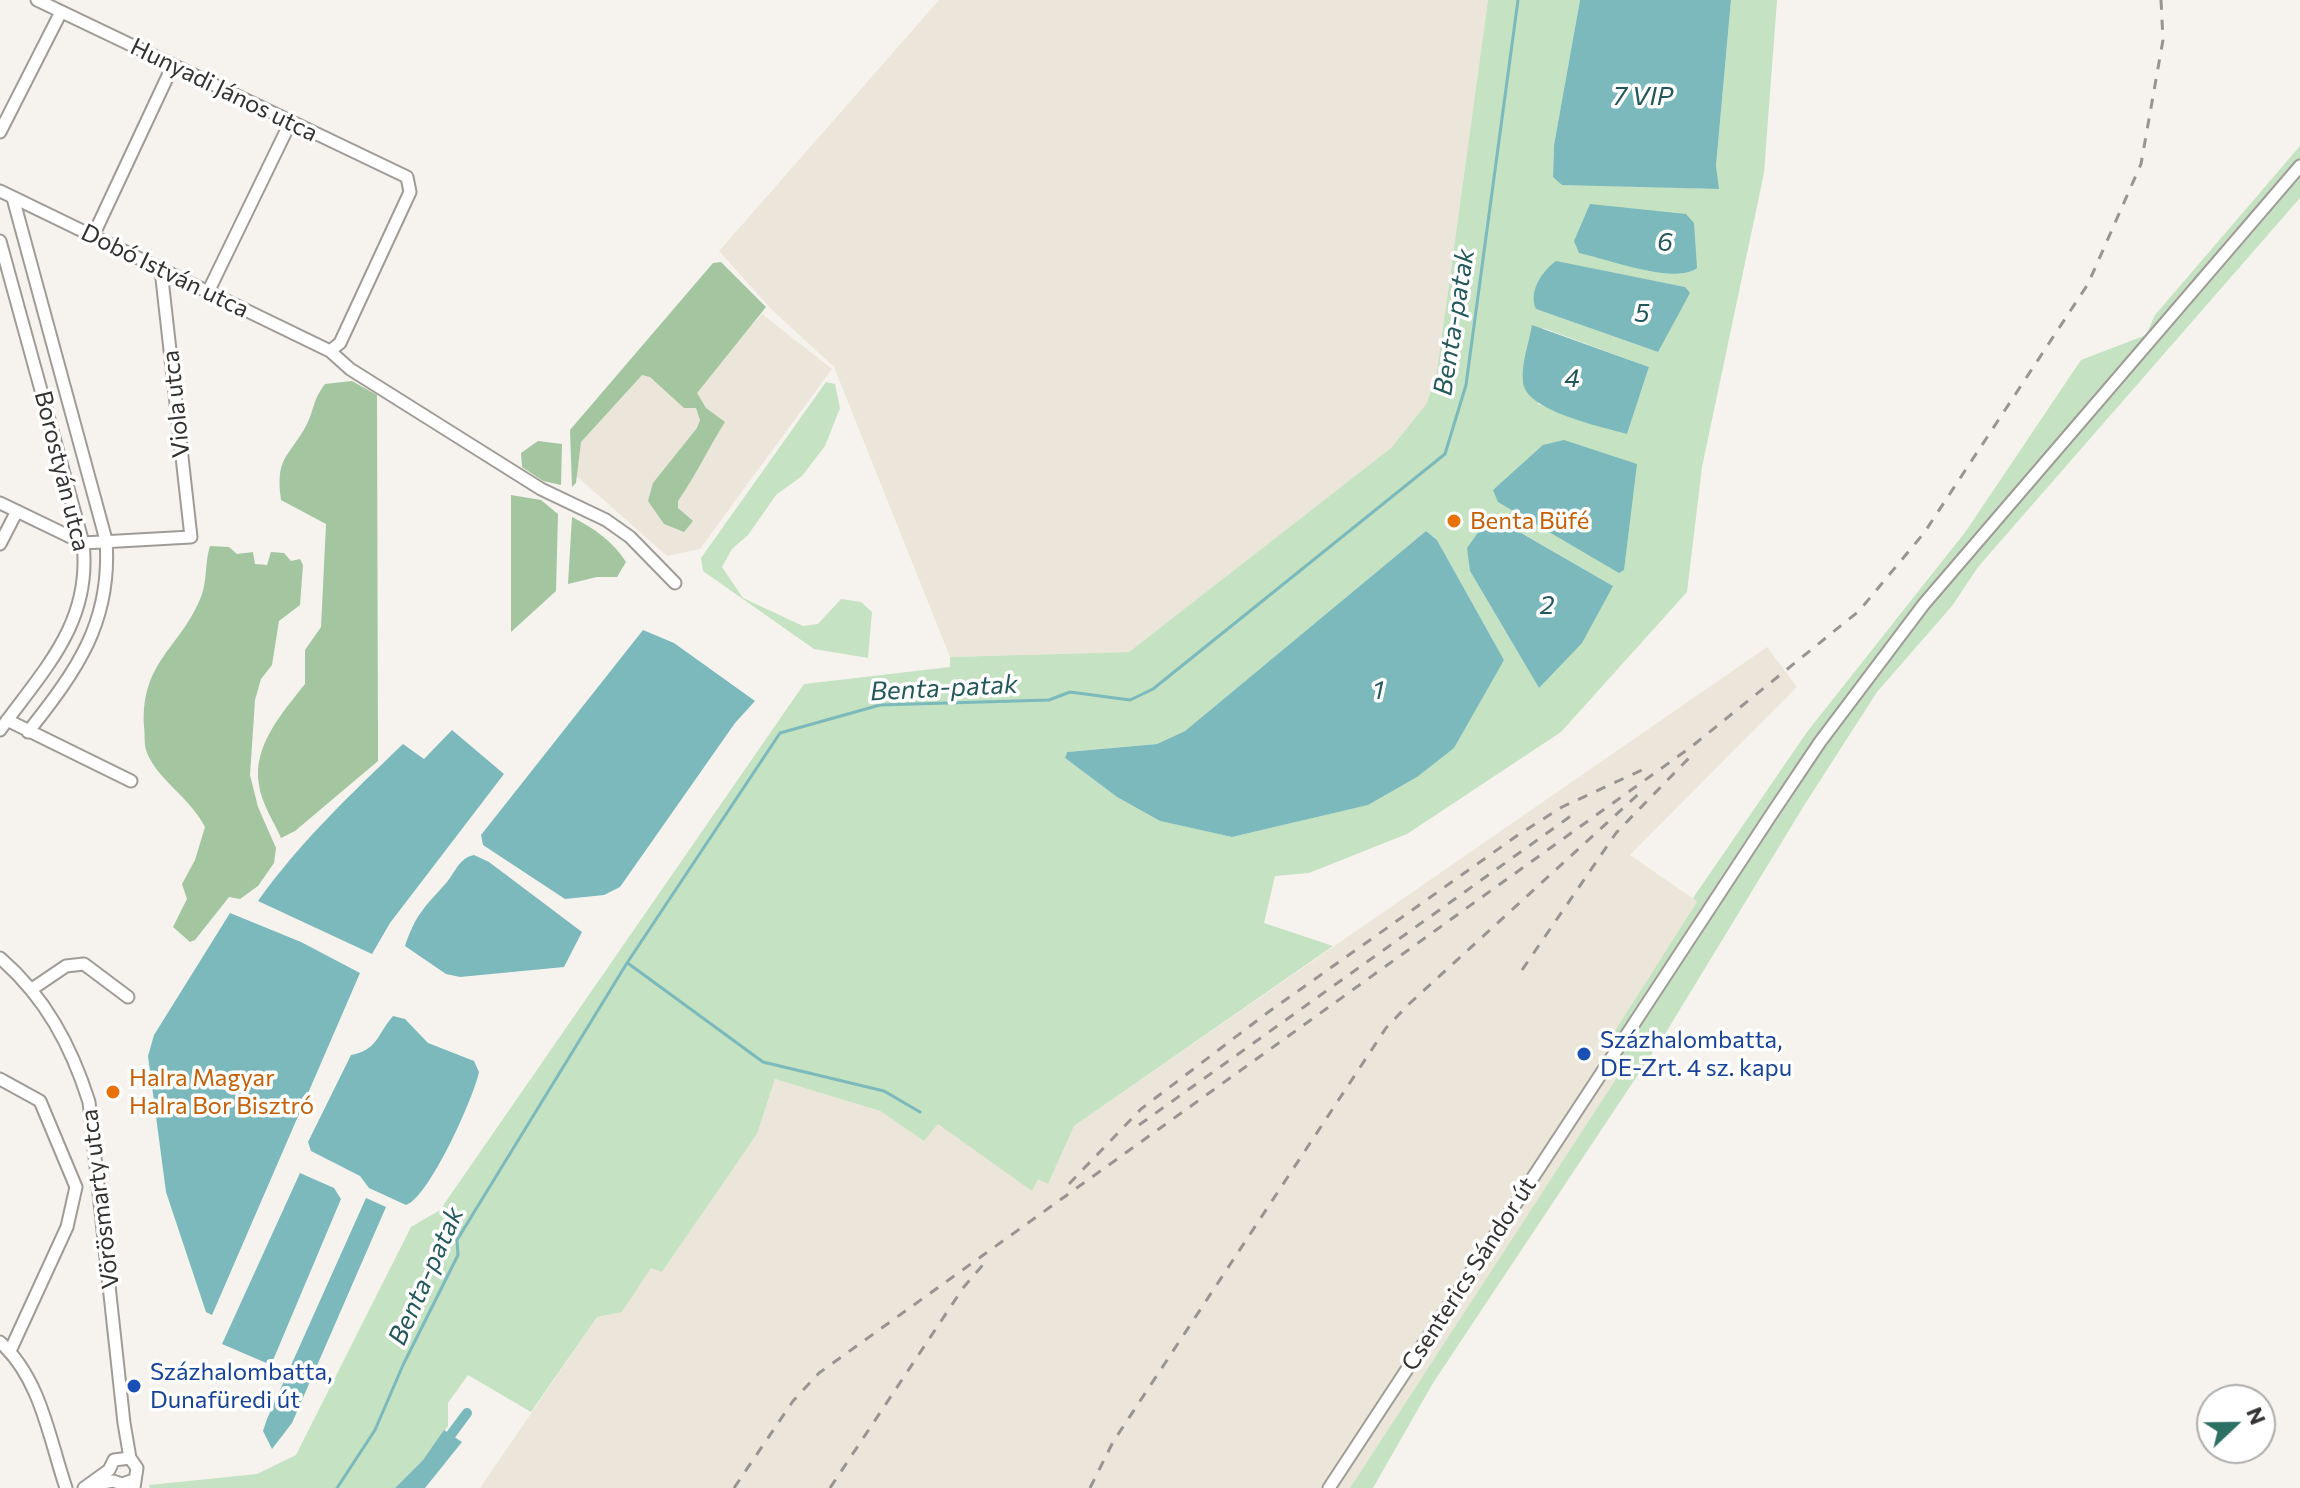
<!DOCTYPE html>
<html>
<head>
<meta charset="utf-8">
<style>
  body { margin:0 }
  #map { position:relative; width:2300px; height:1488px; overflow:hidden; background:#f6f3ee; font-family:Commissioner,sans-serif }
  canvas { display:block }
  .north { position:absolute; left:2196px; top:1384px; width:80px; height:80px; box-sizing:border-box; background:#fff; border:2px solid #adadac; border-radius:50%; rotate:68deg; font-size:22px; font-weight:700; line-height:32px; text-align:center; color:#333230 }
  .north::after { content:''; display:block; margin:auto; width:28px; height:36px; background:#2c7063; clip-path:polygon(50% 0,100% 100%,50% 72%,0 100%) }
</style>
</head>
<body>
<div id="map">
<canvas width="2300" height="1488"></canvas>
<div class="north">N</div>
</div>
<script>
const g = document.querySelector('canvas').getContext('2d');
g.lineJoin = 'round';
function fill(path, color) {
  g.fillStyle = color;
  g.fill(path, 'evenodd');
}
function trace(path, color, width, dash) {
  g.strokeStyle = color;
  g.lineWidth = width;
  g.lineCap = dash ? 'butt' : 'round';
  g.setLineDash(dash || []);
  g.stroke(path);
}
function label(font, color, halo, rows, align = 'center') {
  g.font = font + ' Commissioner,sans-serif';
  g.lineWidth = 7;
  g.setLineDash([]);
  g.textBaseline = 'middle';
  g.strokeStyle = halo;
  g.fillStyle = color;
  for (const [text, x, y, turn = 0] of rows) {
    g.save();
    g.translate(x, y);
    g.rotate((+turn || 0) * Math.PI / 180);
    g.textAlign = isNaN(turn) ? turn : align;
    if (halo) g.strokeText(text, 0, 0);
    g.fillText(text, 0, 0);
    g.restore();
  }
}
fill(new Path2D(`
  M939,0h549l-51,371 -10,32 -36,45 -262,204 -179,5 -116,-290 -63,-58 -52,-58z
  M762,314l70,55 -132,180 -33,7 -95,-84 2,-34 89,-98 46,31z
  M1767,647l30,40 -167,168 68,47 -92,143 23,14 -279,429h-870l117,-171 25,-5 29,-45 11,5 95,-138 18,-55 105,32 44,30 14,-18 110,60 26,-57z`), '#ece6da');
fill(new Path2D(`
  M1488,0h92l-26,145 -1,32 9,7 156,5 -2,-23 15,-166h46l-13,173 -62,294 -15,125 -126,140 -154,102 -98,39 -34,3 -11,47 69,23 -259,180 -26,58 -10,-5 -6,12 -94,-67 -14,17 -44,-30 -105,-32 -18,55 -95,138 -11,-4 -29,44 -25,5 -66,95 -63,-37 -20,28v23l-25,34 -28,28h-245l-1,-3 108,-11 39,-19 115,-228 29,-17 364,-526 146,-17v-10l179,-5 262,-204 36,-45 10,-32zM1633,277l52,10 -27,65 -122,-43zM1543,328l106,39 -22,67 -89,-30zM1498,519l115,67 -74,102 -69,-117 17,-51zM1426,531l11,9 67,120 -87,117 -50,28 -135,32 -72,-16 -43,-24 -52,-39 2,-6 90,-8 28,-13z
  M2300,146v52l-322,369 -26,39 -75,86 -72,112 -140,230 -232,349 -60,105h-23l279,-429 -23,-14 91,-143 -4,-4 114,-166 159,-201 115,-171 65,-25 9,-20z
  M826,382l9,2 5,24 -15,38 -23,30 -26,19 -28,40 -16,14 -10,18 21,31 60,28 15,-2 23,-25 20,3 11,10 -4,46 -54,-9 -111,-78 -2,-13z`), '#c5e2c2');
fill(new Path2D(`
  M721,262l45,45 -69,86 9,15 19,14c-17,27 -29,53 -47,79v7l15,13 -9,11 -20,-8 -16,-23 5,-18 44,-55 3,-8 -4,-12h-12l-34,-31 -8,-2 -61,67 -5,41 -4,4 -2,-57 143,-167z
  M352,381l25,14 1,366 -83,70 -14,7c-7,-16 -20,-36 -22,-53 -7,-39 24,-73 46,-101v-34l16,-23 5,-103 -45,-24c-6,-44 8,-42 26,-76 8,-16 5,-23 18,-40z
  M538,441l24,3 -1,41 -18,-4 -21,-14 -1,-14z
  M511,495l30,5 17,14 -2,77 -45,41z
  M572,517c20,10 42,25 54,45l-9,15h-20l-29,7z
  M210,546l19,1 8,7 16,-2 2,12 12,1 4,-13 13,1 7,8 9,-2 3,6 -3,40 -21,16 -7,44 -11,14 -6,21 -5,75 8,32 18,41 -2,15 -16,23 -18,13 -11,-2 -34,43 -5,2 -17,-15 14,-28 -5,-15 13,-24 10,-33c-15,-30 -50,-49 -59,-77 -2,-7 -1,-16 -2,-24 -3,-67 38,-78 58,-132 5,-14 3,-33 8,-48z`), '#a3c5a0');
fill(new Path2D(`
  M1580,0h151l-15,166 3,23 -157,-4 -9,-8 1,-32z
  M1590,204l96,10 8,9 3,45c-22,17 -90,-9 -118,-15l-5,-12z
  M1556,261l129,26 5,6 -32,59 -122,-43c-8,-17 6,-38 20,-48z
  M1532,325l117,42 -22,67c-24,-7 -102,-23 -104,-52 -2,-18 6,-39 9,-57z
  M1564,440l73,24 -13,106 -5,3 -121,-71 -5,-12 50,-45z
  M1497,519l116,67 -31,57 -43,45 -69,-117 -3,-23 20,-28z
  M1426,531l11,9 67,120 -50,88 -37,29 -49,28 -136,32 -72,-16 -43,-24 -52,-39 2,-6 90,-8 28,-13z
  M643,630l31,13 81,58 -20,22 -115,164 -16,8 -39,4 -82,-54 -2,-10z
  M452,730l52,44 -114,149 -18,31 -114,-53c42,-59 93,-107 145,-157l21,15z
  M474,855l15,7 93,70 -18,35 -104,10 -14,-3 -41,-28c11,-33 21,-40 42,-64 9,-11 12,-24 27,-27z
  M230,913l71,29 59,31 -148,342 -6,-3 -40,-120 -18,-136 6,-21z
  M393,1016l12,3 23,24 46,18 5,11c-5,25 -50,126 -73,133l-37,-17 -9,-12 -49,-25 -3,-9 43,-87c26,-4 27,-22 42,-39z
  M300,1173l34,15 7,11 -70,166 -49,-21z
  M366,1198l20,9 -94,216 -20,26 -9,-18 4,-12z
  M444,1430l18,12 -37,46h-30l28,-28z`), '#7bb9bd');
trace(new Path2D(`
  M629,964l134,98 121,29 36,21
  M337,1488l38,-58 28,-65 55,-110 -1,-15 170,-277 153,-230 100,-28 169,-5 21,-8 60,8 23,-11 292,-235 21,-69 52,-385`), '#7bb9bd', 3);
trace(new Path2D(`
  M444,1444l23,-31`), '#7bb9bd', 10);
const minor = new Path2D(`
  M37,0l370,177 3,15 -70,151 -10,8
  M0,132l61,-120
  M0,191l330,160 20,18 191,120 65,31 24,17 45,46
  M13,198l93,342c6,82 -29,130 -78,192
  M93,236l80,-171
  M0,241l83,302c9,80 -39,126 -83,187
  M208,292l82,-169
  M0,503l83,40 108,-6 -30,-267
  M0,544l17,-33
  M7,720l124,61
  M0,958c45,39 71,87 89,144l35,321 6,35 7,10 -3,20
  M32,989l34,-23 18,-2 44,33
  M0,1079l40,22 36,86 -9,40 -57,124
  M0,1342c41,37 49,96 66,146
  M93,1485l20,-4 9,3 12,-4
  M84,1488l25,-18 5,-10 16,-2
  M1329,1488l442,-673 49,-73 104,-138 376,-438`);
trace(minor, '#9f9c98', 15);
trace(minor, '#fff', 11);
trace(new Path2D(`
  M1522,970l94,-137 73,-75
  M1139,1125l436,-312
  M1069,1184l72,-75 126,-96 251,-178 44,-28 82,-38
  M734,1488l59,-87 26,-28 872,-626 168,-136 65,-78 164,-249 53,-120 22,-124 -2,-40
  M830,1488l133,-200 24,-28
  M1090,1488l23,-46 273,-414 23,-24 234,-214`), '#979592', 3, [10, 10]);
for (const [x, y, r, color] of [
  [1454,521,8,"#e8710a"],
  [1584,1054,8,"#1a4fb4"],
  [113,1092,8,"#e8710a"],
  [134,1386,8,"#1a4fb4"]
]) {
  const dot = new Path2D();
  dot.arc(x, y, r, 0, 2 * Math.PI);
  g.fillStyle = color;
  g.fill(dot);
  trace(dot, '#fff', 3);
}
label('24px', '#333230', '#fff', [
  ["Hunyadi János utca",224,90,26],
  ["Dobó István utca",165,271,26],
  ["Viola utca",176,404,-96],
  ["Borostyán utca",62,471,76],
  ["Vörösmarty utca",100,1199,-97],
  ["Csenterics Sándor út",1469,1274,-57]
]);
label('24px', '#c56008', '#fff', [
  ["Benta Büfé",1470,521],
  ["Halra Magyar",129,1078],
  ["Halra Bor Bisztró",129,1106]
], 'left');
label('24px', '#164399', '#fff', [
  ["Százhalombatta,",1600,1040],
  ["DE-Zrt. 4 sz. kapu",1600,1068],
  ["Százhalombatta,",150,1372],
  ["Dunafüredi út",150,1400]
], 'left');
label('italic 26px', '#23585b', '#fff', [
  ["7 VIP",1643,96],
  ["6",1665,242],
  ["5",1642,313],
  ["Benta-patak",1454,322,-81],
  ["4",1572,378],
  ["2",1547,605],
  ["Benta-patak",944,688,-3],
  ["1",1378,690],
  ["Benta-patak",426,1276,-66]
]);
</script>
</body>
</html>
